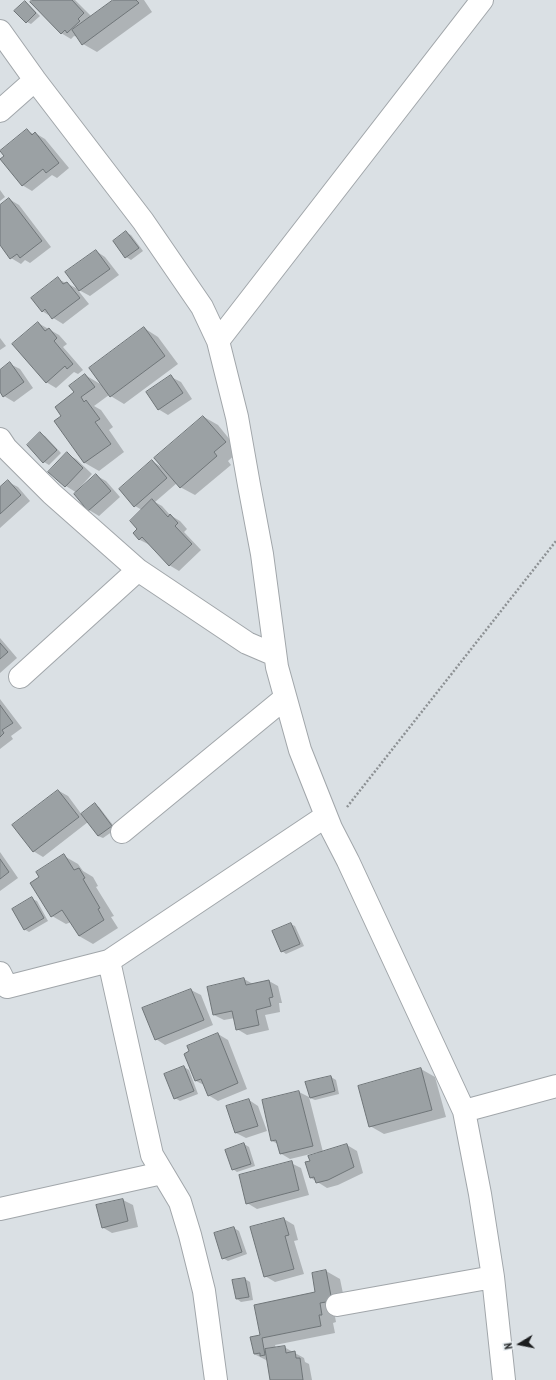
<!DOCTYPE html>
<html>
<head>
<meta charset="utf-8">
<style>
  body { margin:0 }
  #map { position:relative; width:556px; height:1380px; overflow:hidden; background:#dae0e4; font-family:"PT Sans Narrow",sans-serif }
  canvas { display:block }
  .north { position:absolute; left:500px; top:1324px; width:40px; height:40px; -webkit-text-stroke:3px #e7edf1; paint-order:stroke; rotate:260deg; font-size:11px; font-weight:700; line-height:16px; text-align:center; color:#1c1e1f }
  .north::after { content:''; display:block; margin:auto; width:14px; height:18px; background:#1c1e1f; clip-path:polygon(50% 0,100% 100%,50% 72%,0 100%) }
</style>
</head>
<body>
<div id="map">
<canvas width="556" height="1380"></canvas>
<div class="north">N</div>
</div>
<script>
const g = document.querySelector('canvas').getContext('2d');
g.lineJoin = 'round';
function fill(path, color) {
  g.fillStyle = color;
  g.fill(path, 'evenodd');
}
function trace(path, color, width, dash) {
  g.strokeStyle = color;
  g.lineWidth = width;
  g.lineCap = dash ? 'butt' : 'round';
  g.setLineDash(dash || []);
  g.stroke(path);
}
fill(new Path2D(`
  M33,0h42l17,17 23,-17h29l8,12 -55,40 -14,-8 -5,-7 -4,-1 -3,3 -10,-6z
  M25,3l4,2 11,11 -9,8 -4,-2z
  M27,131l7,3 1,-1 10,6 24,29 -12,10 -5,-3 -20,16 -10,-6z
  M0,190l5,7 -5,4z
  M9,199l10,6 32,42 -21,16 -5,-3 -4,4 -10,-6 -11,-15v-37z
  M127,233l4,2 12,16 -12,9 -5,-3z
  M96,251l9,6 14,18 -29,21 -13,-7 12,15 -26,20 -21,-13 16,-32 22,11z
  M38,323l21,12 8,9 -4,3 20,23 -5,4 -4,-2 -18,16 -10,-6z
  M144,328l14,9 20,27 -54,40 -15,-9 -15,11 7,4 12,17 -4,3 15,22 -25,19 -14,-8 -30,-42 8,-5 22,-41 17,10z
  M0,338l6,8 -6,4z
  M10,364l10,5 13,19 -19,14 -10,-6 -4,-5v-20z
  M171,377l10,5 11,17 -24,16 -10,-6z
  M204,417l14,8 21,26 -11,10 3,4 -36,30 -15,-8 -3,-4 -22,19 7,4 8,9 10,6 7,8 -3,3 17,18 -22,21 -10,-6 -19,-21v1l-10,-5 -6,-7 4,-4 4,-19 -7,-4 17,-45 13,8z
  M40,434l5,2 16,17 -12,12 -5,-3z
  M67,454l9,5 16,15 -14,16 1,1 18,-15 9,5 14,16 -21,19 -10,-6 -12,-17 -11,-7 -16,-14z
  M8,482l10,5 12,14 -30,27v-39z
  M0,638l17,20 -17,15z
  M0,699l22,29 -11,8 2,3 -13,10z
  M59,791l9,5 14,19 13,-10 4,2 17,22 -13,9 -5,-2 -10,-14 -45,35 -10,-6z
  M0,852l18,26 -18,13z
  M64,856l14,8 5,7 10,6 5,9 -2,1 18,29 -3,1 7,11 -25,16 -14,-8 -8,-14 -5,2 -14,-8 -21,-33 9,-5z
  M32,899l5,2 11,20 -19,11 -5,-3z
  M290,924l5,2 9,20 -18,8 -4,-3z
  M244,979l9,5 16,-3 9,5 4,17h-3l1,9 -15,3 4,15 -22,5 -10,-6 -2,-11 -11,2 -10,-5z
  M191,990l10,5 12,30 -48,20 -9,-6z
  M218,1034l10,6 19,49 -29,12 -10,-6 -4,-10 -8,-4z
  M184,1067l5,3 9,24 -18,7 -5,-3z
  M421,1069l14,8 11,40 -62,17 -14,-8z
  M331,1077l5,3 3,14 -24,6 -5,-2z
  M299,1092l10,5 14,55 24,-7 10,6 6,22 -25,12 -11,3 -16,-10v-17l9,-8 -1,-1 -29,7 -10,-6 -2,-9 -6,-3 -8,-40z
  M249,1100l9,6 9,25 -21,7 -10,-5 -9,-26z
  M244,1144l5,3 6,19 -18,6 -4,-3z
  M291,1163l10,5 8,27 -52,14 -10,-6z
  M123,1200l10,5 5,22 -26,6 -10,-6z
  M284,1219l10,6 4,15 -4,1 10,33 -29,8 -10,-6z
  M234,1228l5,3 8,23 -19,7 -5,-3 -8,-24z
  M326,1271l14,8 6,29 -12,3 2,11 -3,1 2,10 -60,12 1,3 8,-1 20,11 1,4 4,2 3,16h-41l-3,-19 -14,-7 7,-18 56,-43z
  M245,1279l5,3 3,18 -12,2 -4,-3 -4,-18z`), '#0003');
const building = new Path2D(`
  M32,0h40l12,13 -6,6 2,2 -13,12 -2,-3 -4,4 -31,-32z
  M113,0h23l3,3 -57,42 -10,-15z
  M25,1l11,12 -10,10 -12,-12z
  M27,129l5,6 3,-3 24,31 -13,10 -3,-4 -21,17 -22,-27 4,-3 -4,-5z
  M9,198l33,43 -22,17 -3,-4 -7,5 -10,-14v-40z
  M126,231l13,17 -14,10 -12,-17z
  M96,250l14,19 -31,22 -14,-19z
  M58,277l5,7 4,-2 13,16 -28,21 -7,-10 -3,3 -11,-14z
  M38,322l7,9 4,-3 8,10 -3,3 19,23 -6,5 -2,-3 -19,17 -34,-39z
  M144,327l21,29 -55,41 -21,-29z
  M10,362l14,20 -21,15 -3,-5v-22z
  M85,374l10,13 -14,10 3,5 2,-2 14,19 -5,3 16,22 -27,19 -30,-42 7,-5 -6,-9 19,-15 -5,-6z
  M171,375l12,18 -25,17 -12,-18z
  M203,416l23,26 -12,10 3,4 -37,32 -26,-30z
  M40,432l17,18 -14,13 -16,-18z
  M67,452l16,16 -18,19 -17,-15z
  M152,460l15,18 -33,29 -15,-18z
  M96,474l15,17 -23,20 -14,-17z
  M8,480l13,15 -21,19v-27z
  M152,499l16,18 2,-3 8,9 -3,3 17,18 -23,22 -27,-29 -3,3 -6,-7 4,-4 -7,-8z
  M0,643l8,9 -8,7z
  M0,705l13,18 -11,7 2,3 -4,4z
  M58,790l21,27 -46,35 -21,-27z
  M95,803l17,23 -14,10 -17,-22z
  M64,854l10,16 5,-2 6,10 -2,1 17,29 -2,1 6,11 -25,16 -17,-26 -11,7 -21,-34 9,-6 -3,-5z
  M0,859l9,13 -9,7z
  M32,897l12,21 -20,12 -12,-21z
  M291,923l9,21 -19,8 -9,-21z
  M244,978l2,7 23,-5 4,17 -4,1 2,8 -15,4 3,15 -23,5 -4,-19 -19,4 -6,-28z
  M191,989l13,31 -49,20 -13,-32z
  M218,1033l20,50 -30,13 -7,-17 -6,2 -11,-27 5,-3 -2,-5z
  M184,1066l10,25 -20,8 -10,-25z
  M421,1068l11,42 -63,17 -11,-41z
  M331,1076l4,15 -25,7 -5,-16z
  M299,1091l14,55 -33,8 -4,-14 -5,1 -9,-41z
  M249,1099l9,27 -23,7 -9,-27z
  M244,1143l7,21 -19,6 -7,-20z
  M347,1144l7,23 -26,13 -12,3 -2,-6 -4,1 -5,-16 5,-1 -2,-5z
  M292,1161l7,29 -53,14 -7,-29z
  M123,1199l5,22 -26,7 -6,-23z
  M284,1218l5,17 -4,1 9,33 -30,8 -14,-50z
  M234,1227l8,25 -20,7 -8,-26z
  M326,1270l6,31 -12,2 2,12h-3l2,11 -59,12 3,17 -5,1v-3l-6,1 -4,-17 10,-2 -6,-30 61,-13 -3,-19z
  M245,1278l4,19 -13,2 -4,-19z
  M285,1346l1,7 9,-2 1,7h4l3,22h-33l-5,-31z`);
fill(building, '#9ba1a4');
trace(building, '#6f7578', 1);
const minor = new Path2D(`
  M0,31l35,49 108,141 59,86 16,34 19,76 12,68 13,69 15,113 23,83 31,78 17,33 116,250 16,83 13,83 11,103
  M0,111l35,-31
  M218,341l264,-341
  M0,439l6,9 46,46 86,76 109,73 28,12
  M20,677l118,-107
  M122,832l163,-134
  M109,961l43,194 28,47 10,33 14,56 12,89
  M0,973l7,14 102,-26 217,-145
  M464,1111l92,-25
  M0,1209l162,-36
  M337,1305l156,-28`);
trace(minor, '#a1a6aa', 24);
trace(new Path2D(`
  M347,807l209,-266`), '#8d9194', 2.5, [2, 2]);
trace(minor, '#fff', 22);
</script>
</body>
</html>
